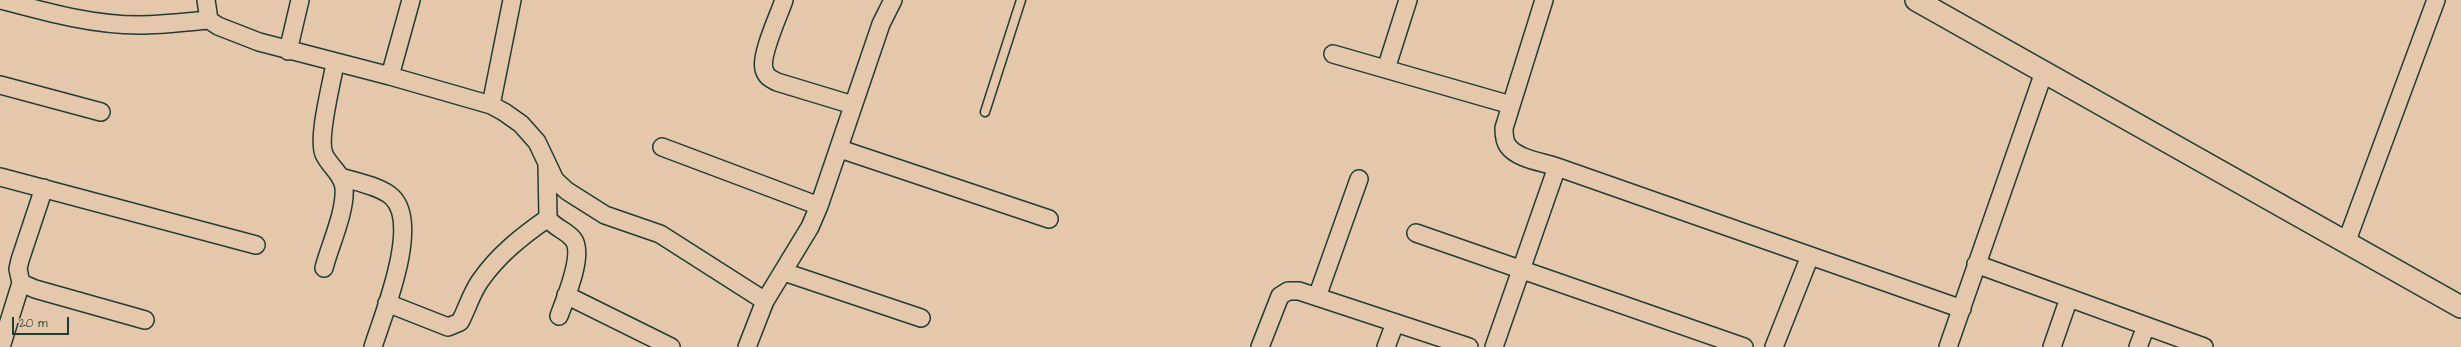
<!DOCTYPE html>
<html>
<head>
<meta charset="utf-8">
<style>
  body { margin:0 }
  #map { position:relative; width:2461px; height:347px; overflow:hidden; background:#e5c8ac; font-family:"Architects Daughter",sans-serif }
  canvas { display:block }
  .scale { position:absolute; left:12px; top:317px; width:57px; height:18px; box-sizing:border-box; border:2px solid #1f3d34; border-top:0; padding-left:5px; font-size:12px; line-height:14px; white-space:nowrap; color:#1f3d34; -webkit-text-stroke:3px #e5c8ac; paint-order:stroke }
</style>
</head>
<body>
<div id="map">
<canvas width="2461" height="347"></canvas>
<div class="scale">20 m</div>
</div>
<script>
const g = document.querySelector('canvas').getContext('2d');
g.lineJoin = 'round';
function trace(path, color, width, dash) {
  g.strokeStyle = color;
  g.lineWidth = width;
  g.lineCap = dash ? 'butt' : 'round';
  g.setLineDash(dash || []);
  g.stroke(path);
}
const service = new Path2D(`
  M985,112l36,-112`);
const minor = new Path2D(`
  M1,0c45,12 91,25 138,25 23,0 47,-3 70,-5
  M206,0l3,20 9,6 41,16 131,34 101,29 13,7 17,12 16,18 18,38 12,11 38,24 55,19 105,67
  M784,0c-5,15 -24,55 -20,69 2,8 7,10 13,13l76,23
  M1544,0l-40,128c0,5 0,13 4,18 9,13 35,16 49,21
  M288,51l12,-51
  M1333,54l178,51
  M1386,69l22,-69
  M390,76l21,-76
  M0,85l101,27
  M491,105l21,-105
  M662,147l157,59
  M840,149l209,70
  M547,164l1,54c6,10 18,12 25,21 12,15 -8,60 -14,77
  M0,177l256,68
  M341,177c15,5 39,9 51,20 29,27 -9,118 -19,150
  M44,188l-24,72 -2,9 3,14 14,6 110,31
  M1416,233l328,114
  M2346,243l90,-243
  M1976,264l228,83
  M324,268c6,-23 22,-57 20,-80 -1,-14 -15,-22 -20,-34 -7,-17 8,-71 11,-91
  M784,272l137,46
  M566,295l105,52
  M1317,297l42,-118
  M387,303l61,24 12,-5c7,-13 11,-28 20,-41 18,-26 42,-45 68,-63
  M1,347l20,-64
  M747,347l18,-46 45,-74 9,-21 62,-182 12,-24
  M1260,347l20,-51 8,-5h11l170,56
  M1386,347l9,-24
  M1494,347l63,-180 405,142
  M1774,347l36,-91
  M1948,347l96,-275
  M2052,347l17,-49
  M2138,347l8,-21`);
const tertiary = new Path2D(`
  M1916,0l545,307`);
trace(service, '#1f3d34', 11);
trace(minor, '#1f3d34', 20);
trace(tertiary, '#1f3d34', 24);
trace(service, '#e5c8ac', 8);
trace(minor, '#e5c8ac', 17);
trace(tertiary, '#e5c8ac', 21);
</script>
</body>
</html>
